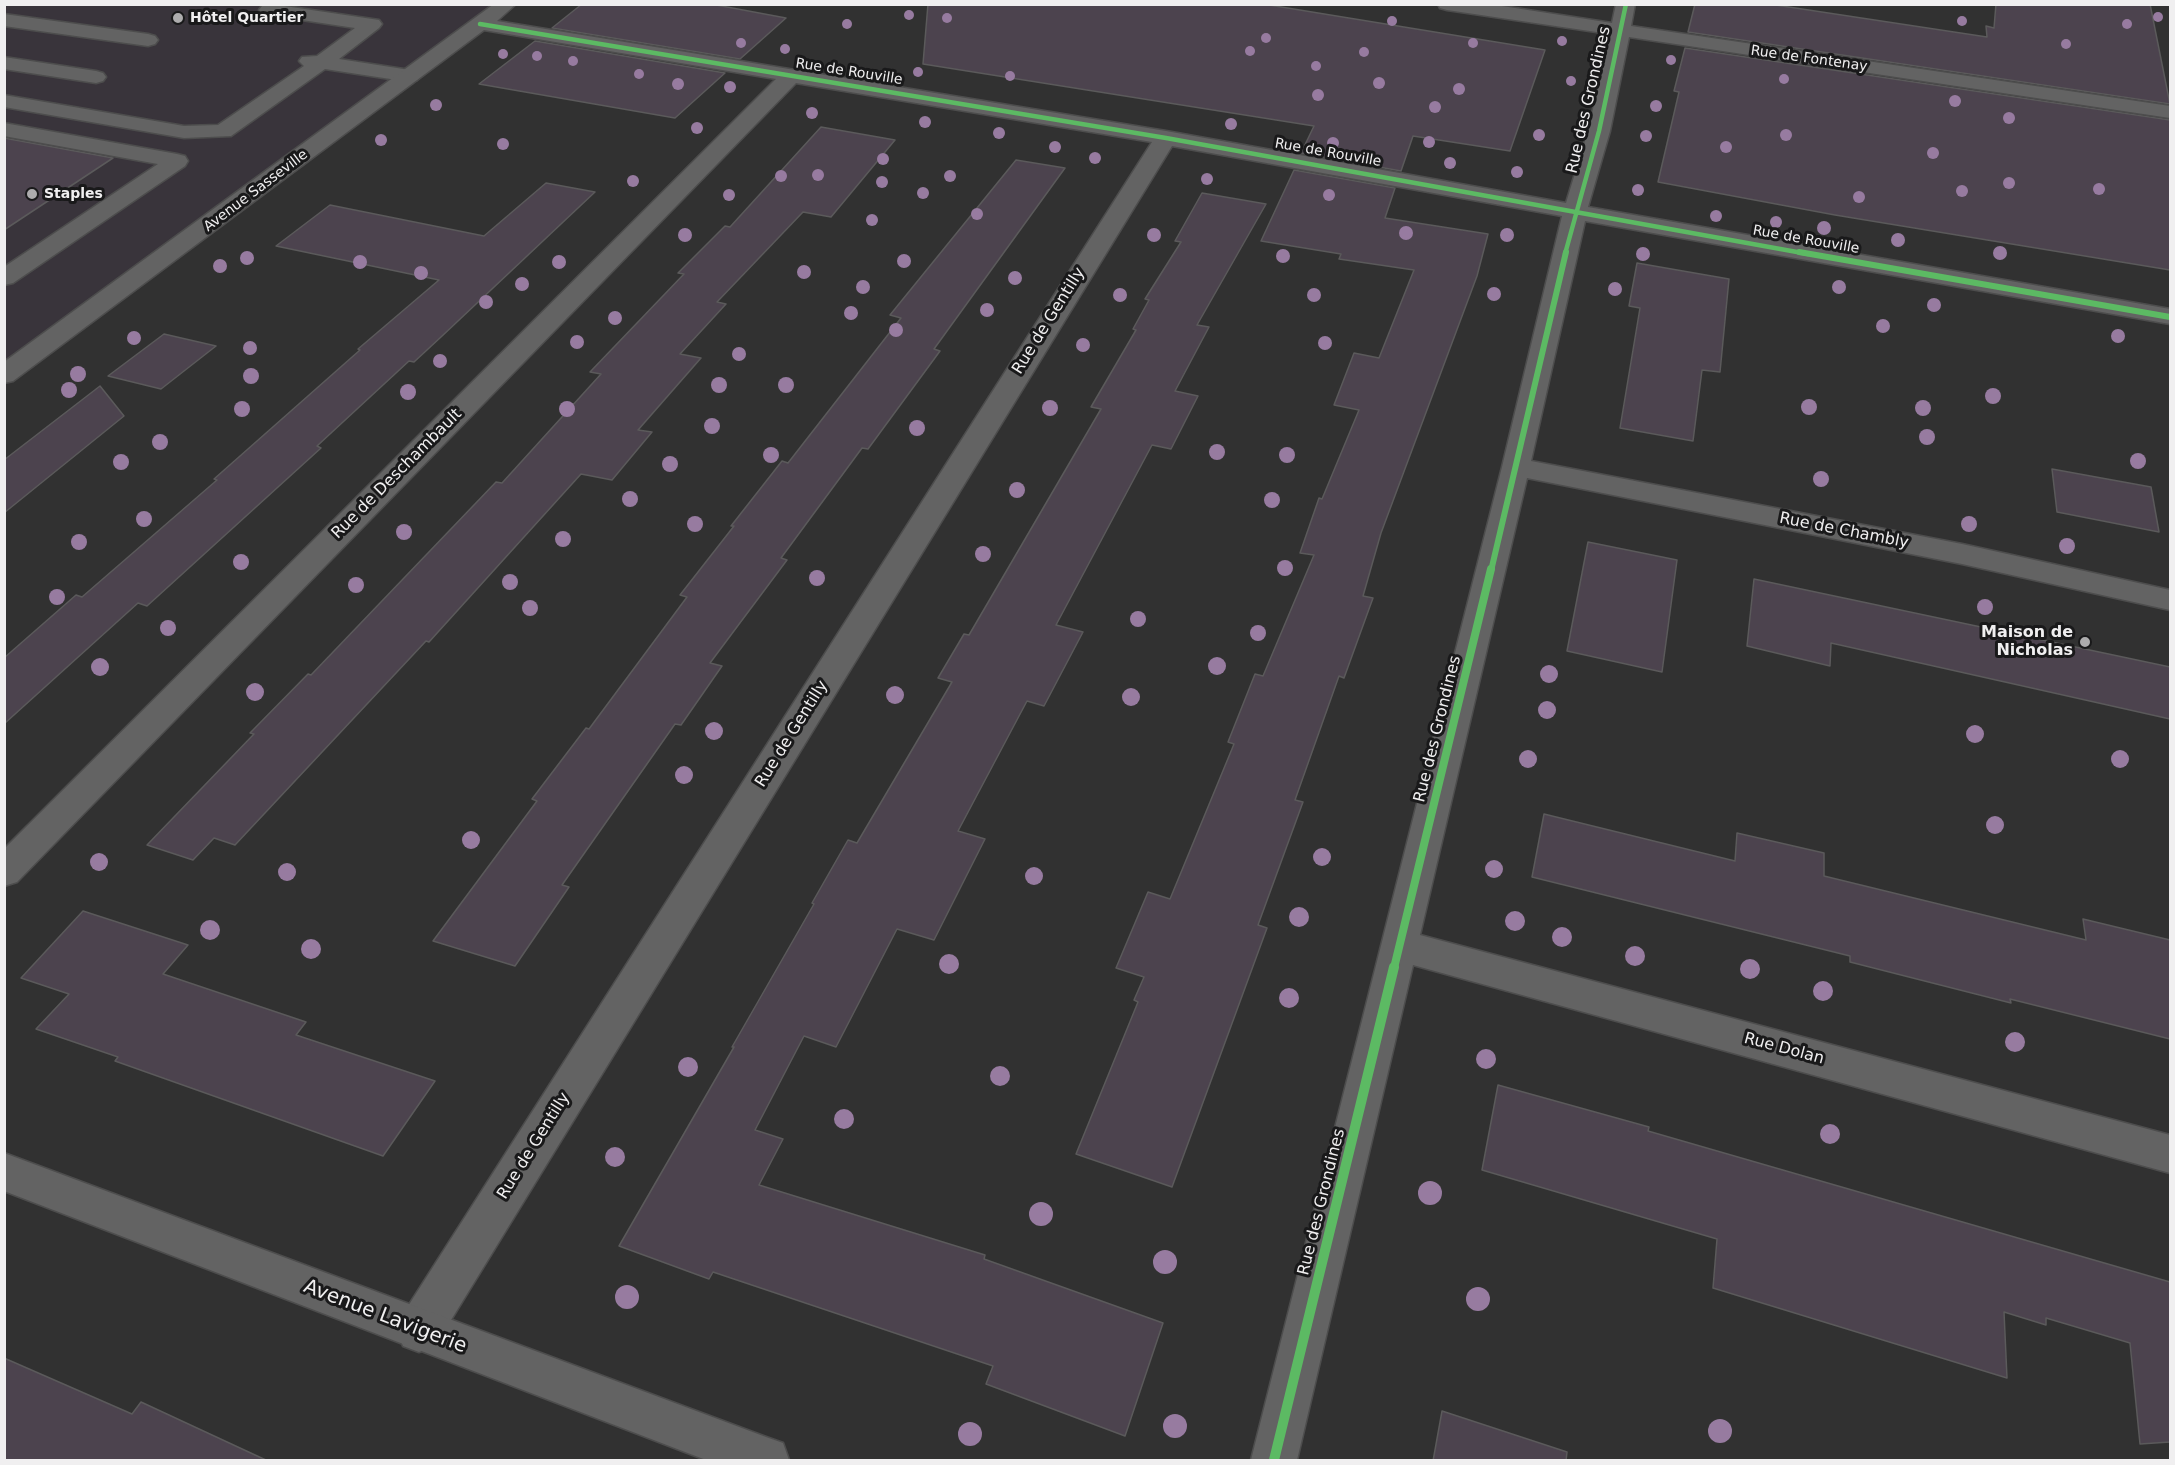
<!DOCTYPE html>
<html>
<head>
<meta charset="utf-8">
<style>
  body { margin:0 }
  #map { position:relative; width:2175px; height:1465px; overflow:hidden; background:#313131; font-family:"DejaVu Sans",sans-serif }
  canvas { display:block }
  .frame { position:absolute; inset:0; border:6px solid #f0eff0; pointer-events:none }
</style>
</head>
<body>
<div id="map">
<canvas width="2175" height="1465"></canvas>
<div class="frame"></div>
</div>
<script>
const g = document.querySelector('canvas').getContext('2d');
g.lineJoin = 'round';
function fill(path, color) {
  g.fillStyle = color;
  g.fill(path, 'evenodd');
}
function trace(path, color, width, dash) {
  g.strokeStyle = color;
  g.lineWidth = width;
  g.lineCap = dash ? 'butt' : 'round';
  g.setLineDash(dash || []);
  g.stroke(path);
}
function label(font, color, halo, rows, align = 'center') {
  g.font = font + ' "DejaVu Sans",sans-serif';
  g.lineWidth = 6;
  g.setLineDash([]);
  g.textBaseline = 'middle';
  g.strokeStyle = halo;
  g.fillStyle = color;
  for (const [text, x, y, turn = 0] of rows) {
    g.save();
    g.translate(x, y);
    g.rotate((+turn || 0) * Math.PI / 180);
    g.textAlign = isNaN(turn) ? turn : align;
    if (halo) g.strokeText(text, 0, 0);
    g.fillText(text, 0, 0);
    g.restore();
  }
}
fill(new Path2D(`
  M5,5h502l-502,370z`), '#39343b');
const building = new Path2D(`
  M582,4h129l75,14 -46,41 -188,-31z
  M928,4h335l282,46 -35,101 -97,-15 -12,35 -100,-18 13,-27 -391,-62z
  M1695,4h74l218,33 -1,-11 8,2 2,-24h154l20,100 -482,-72z
  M535,41l190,32 -50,45 -196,-34z
  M1685,48l485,72v150l-335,-55 -177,-33 21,-90 -5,-1z
  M821,127l74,13 -64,77 -28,-5 -86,90 9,2 -46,50 21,4 -63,72 14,2 -40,48 -31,-6 -152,168 -3,-1 -191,204 -21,-7 -21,22 -46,-15 107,-111 -4,-1 58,-59 3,1 185,-193 6,1 99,-109 -11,-2 94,-98 -6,-1 47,-47 5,1z
  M4,138l109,20 -109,72z
  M1016,160l49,8 -131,181 6,2 -72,98 -6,-1 -81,110 6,2 -77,103 12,3 -41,59 -6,-1 -113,161 7,2 -54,79 -82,-25 104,-140 -5,-2 54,-71 3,1 98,-132 -7,-2 54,-69h-3l51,-65 6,2 113,-145 -11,-3z
  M1294,170l101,18 -10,30 103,16 -11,42 -96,257 -18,63 10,2 -29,80 -5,-2 -44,124 8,2 -45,123 9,3 -95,259 -96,-33 62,-152 -4,-2 10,-23 -28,-9 32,-76 22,7 64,-155 -6,-2 27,-68 8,2 51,-121 -14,-2 19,-55 3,1 37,-89 -25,-5 20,-52 25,5 35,-88 -75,-11 2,-5 -80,-13z
  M546,183l49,9 -154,145 -27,25 -5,-1 -92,85 4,2 -174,158 -9,-3 -134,121v-66l72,-63 6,2 135,-117 -3,-1 146,-129 -2,-1 81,-69 -163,-34 54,-41 154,31z
  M1202,193l64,11 -69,121 12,2 -34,64 23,5 -27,53 -19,-4 -96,180 27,7 -39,74 -17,-5 -69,130 27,8 -51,101 -37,-11 -61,118 -32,-11 -49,94 28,9 -24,46 226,70 -1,4 179,64 -38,113 -139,-52 7,-18 -280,-94 -4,7 -90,-33 115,-199h-2l82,-143 -2,-1 36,-63 9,3 95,-161 -14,-4 26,-44 5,1 132,-226 -10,-2 45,-77 -3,-1 16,-29 -4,-1 36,-57 -6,-1z
  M1637,263l92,16 -9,93 -18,-2 -9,71 -73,-13 20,-120 -11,-2z
  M164,334l52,12 -55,43 -53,-13z
  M100,386l24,30 -120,97v-53z
  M2052,469l99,18 8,45 -102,-20z
  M1588,542l89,18 -15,112 -95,-21z
  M1754,579l416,88v52l-339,-76 -1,23 -83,-20z
  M1544,814l191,47 2,-28 87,20v23l262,64 -3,-21 87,21v99l-160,-40 1,4 -161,-41v-6l-318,-79z
  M83,911l105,34 -25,29 143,48 -10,13 139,46 -52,75 -268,-95 3,-4 -82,-28 33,-35 -48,-16z
  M1498,1085l151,42 -1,4 522,151v160l-30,2 -10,-101 -84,-25v7l-42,-13 3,66 -294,-90 4,-49 -235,-69z
  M4,1358l128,56 9,-12 127,59h-264z
  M1442,1411l125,41 -1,9h-133z`);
fill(building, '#4c434e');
trace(building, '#5b5a5b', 1.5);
const lane = new Path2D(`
  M271,4l108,16 3,4 -3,4 -40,31 71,11 7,2 3,4 -3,4 -7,2 -85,-13 -94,67 -47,2 -180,-31v-12l180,31 34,-1 86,-59 -5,-5 3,-4 15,-1 38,-28 -93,-14 -3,-4 3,-4z
  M4,14l144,20 7,2 3,4 -3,4 -7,2 -144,-20z
  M4,57l92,14 7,2 3,4 -3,4 -7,2 -92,-14z
  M4,123l173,31 8,2 3,5 -3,5 -172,117 -9,2v-18l154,-103 -154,-28z`);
const street = new Path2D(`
  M494,4h22l-19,17 669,110 400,72 22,-72 22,-97 -163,-24 -7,-2 -2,-4h51l123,19 4,-19h19l-4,22 539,80v12l-541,-81 -19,94 -22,76 582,102v15l-585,-103 -54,240 431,83 208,46v20l-208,-46 -435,-86 -107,457 750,200v38l-757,-208 -116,495h-46l251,-993 60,-251 -390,-70 -737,1200 -16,6 -16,-6 -6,-16 6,-16 749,-1172 -356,-59 -779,799 -13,4v-37l772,-770 -292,-49 -471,351 -9,2v-21z`);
const secondary = new Path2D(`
  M4,1153l762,284 17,6 6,17h-83l-702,-269z`);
trace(lane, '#4d4d4d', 3);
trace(street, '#4d4d4d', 3);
trace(secondary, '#4d4d4d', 3);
fill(lane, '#636363');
fill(street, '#636363');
fill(secondary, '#636363');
trace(new Path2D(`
  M480,24l686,114 642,116
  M1565,254l34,-123 27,-127`), '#5cba63', 4.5);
trace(new Path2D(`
  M1799,252l371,65
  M1491,571l75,-319`), '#5cba63', 6);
trace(new Path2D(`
  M1394,968l97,-399`), '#5cba63', 8);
trace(new Path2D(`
  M1274,1460l120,-493`), '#5cba63', 10);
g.fillStyle = '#977ba0';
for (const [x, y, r] of [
  [909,15,5],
  [2158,17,5],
  [947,18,5],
  [1392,21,5],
  [1962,21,5],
  [847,24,5],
  [2127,24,5],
  [1266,38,5],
  [1562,41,5],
  [741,43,5],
  [1473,43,5],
  [2066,44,5],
  [785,49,5],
  [1250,51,5],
  [1364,52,5],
  [503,54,5],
  [537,56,5],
  [1671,60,5],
  [573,61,5],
  [1316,66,5],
  [918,72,5],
  [639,74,5],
  [1010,76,5],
  [1784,79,5],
  [1571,81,5],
  [1379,83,6],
  [678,84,6],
  [730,87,6],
  [1459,89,6],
  [1318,95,6],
  [1955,101,6],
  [436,105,6],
  [1656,106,6],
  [1435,107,6],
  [812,113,6],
  [2009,118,6],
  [925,122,6],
  [1231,124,6],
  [697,128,6],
  [999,133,6],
  [1539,135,6],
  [1786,135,6],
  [1646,136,6],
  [381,140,6],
  [1429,142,6],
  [1333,143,6],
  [503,144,6],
  [1055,147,6],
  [1726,147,6],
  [1933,153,6],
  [1095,158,6],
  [883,159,6],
  [1450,163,6],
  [1517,172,6],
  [818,175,6],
  [781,176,6],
  [950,176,6],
  [1207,179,6],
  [633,181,6],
  [882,182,6],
  [2009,183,6],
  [2099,189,6],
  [1638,190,6],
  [1962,191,6],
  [923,193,6],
  [729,195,6],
  [1329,195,6],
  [1859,197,6],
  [977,214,6],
  [1716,216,6],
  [872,220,6],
  [1776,222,6],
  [1824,228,7],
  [1406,233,7],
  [685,235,7],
  [1154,235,7],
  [1507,235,7],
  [1898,240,7],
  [2000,253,7],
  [1643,254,7],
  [1283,256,7],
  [247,258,7],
  [904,261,7],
  [360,262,7],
  [559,262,7],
  [220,266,7],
  [804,272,7],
  [421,273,7],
  [1015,278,7],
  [522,284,7],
  [863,287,7],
  [1839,287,7],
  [1615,289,7],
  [1494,294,7],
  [1120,295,7],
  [1314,295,7],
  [486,302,7],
  [1934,305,7],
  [987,310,7],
  [851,313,7],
  [615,318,7],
  [1883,326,7],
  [896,330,7],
  [2118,336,7],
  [134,338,7],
  [577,342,7],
  [1325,343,7],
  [1083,345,7],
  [250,348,7],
  [739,354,7],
  [440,361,7],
  [78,374,8],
  [251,376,8],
  [719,385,8],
  [786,385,8],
  [69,390,8],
  [408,392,8],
  [1993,396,8],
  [1809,407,8],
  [1050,408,8],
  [1923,408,8],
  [242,409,8],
  [567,409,8],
  [712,426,8],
  [917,428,8],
  [1927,437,8],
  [160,442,8],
  [1217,452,8],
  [771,455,8],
  [1287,455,8],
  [2138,461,8],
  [121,462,8],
  [670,464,8],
  [1821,479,8],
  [1017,490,8],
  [630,499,8],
  [1272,500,8],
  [144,519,8],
  [695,524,8],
  [1969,524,8],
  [404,532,8],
  [563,539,8],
  [79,542,8],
  [2067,546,8],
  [983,554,8],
  [241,562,8],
  [1285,568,8],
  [817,578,8],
  [510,582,8],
  [356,585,8],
  [57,597,8],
  [1985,607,8],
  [530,608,8],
  [1138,619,8],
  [168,628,8],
  [1258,633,8],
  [1217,666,9],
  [100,667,9],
  [1549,674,9],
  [255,692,9],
  [895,695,9],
  [1131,697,9],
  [1547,710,9],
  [714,731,9],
  [1975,734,9],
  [1528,759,9],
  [2120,759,9],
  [684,775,9],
  [1995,825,9],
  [471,840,9],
  [1322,857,9],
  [99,862,9],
  [1494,869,9],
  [287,872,9],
  [1034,876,9],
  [1299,917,10],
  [1515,921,10],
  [210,930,10],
  [1562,937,10],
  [311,949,10],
  [1635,956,10],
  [949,964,10],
  [1750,969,10],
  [1823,991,10],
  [1289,998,10],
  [2015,1042,10],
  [1486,1059,10],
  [688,1067,10],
  [1000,1076,10],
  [844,1119,10],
  [1830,1134,10],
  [615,1157,10],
  [1430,1193,12],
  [1041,1214,12],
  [1165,1262,12],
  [627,1297,12],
  [1478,1299,12],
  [1175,1426,12],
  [1720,1431,12],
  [970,1434,12]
]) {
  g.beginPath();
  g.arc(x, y, r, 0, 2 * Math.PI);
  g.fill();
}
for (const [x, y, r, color] of [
  [178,18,6,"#adacad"],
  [32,194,6,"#adacad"],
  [2085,642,6,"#adacad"]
]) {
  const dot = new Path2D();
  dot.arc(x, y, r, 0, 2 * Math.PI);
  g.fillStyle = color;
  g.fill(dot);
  trace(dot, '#19191a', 2);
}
label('bold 14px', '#f0eff0', '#19191a', [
  ["Hôtel Quartier",190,18],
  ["Staples",44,194]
], 'left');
label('14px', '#f0eff0', '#19191a', [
  ["Rue de Fontenay",1809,59,8],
  ["Rue de Rouville",849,72,9],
  ["Rue de Rouville",1328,153,10],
  ["Avenue Sasseville",256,191,-37],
  ["Rue de Rouville",1806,240,10]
]);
label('16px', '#f0eff0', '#19191a', [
  ["Rue des Grondines",1589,100,-77],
  ["Rue de Gentilly",1049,321,-58],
  ["Rue de Deschambault",397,474,-45],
  ["Rue de Chambly",1844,531,11],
  ["Rue des Grondines",1438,729,-76],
  ["Rue de Gentilly",792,734,-58],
  ["Rue Dolan",1784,1049,15],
  ["Rue de Gentilly",534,1146,-58],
  ["Rue des Grondines",1322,1202,-76]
]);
label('bold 16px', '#f0eff0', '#19191a', [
  ["Maison de",2073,633],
  ["Nicholas",2073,651]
], 'right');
label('20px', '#f0eff0', '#19191a', [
  ["Avenue Lavigerie",385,1317,21]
]);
</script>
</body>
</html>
